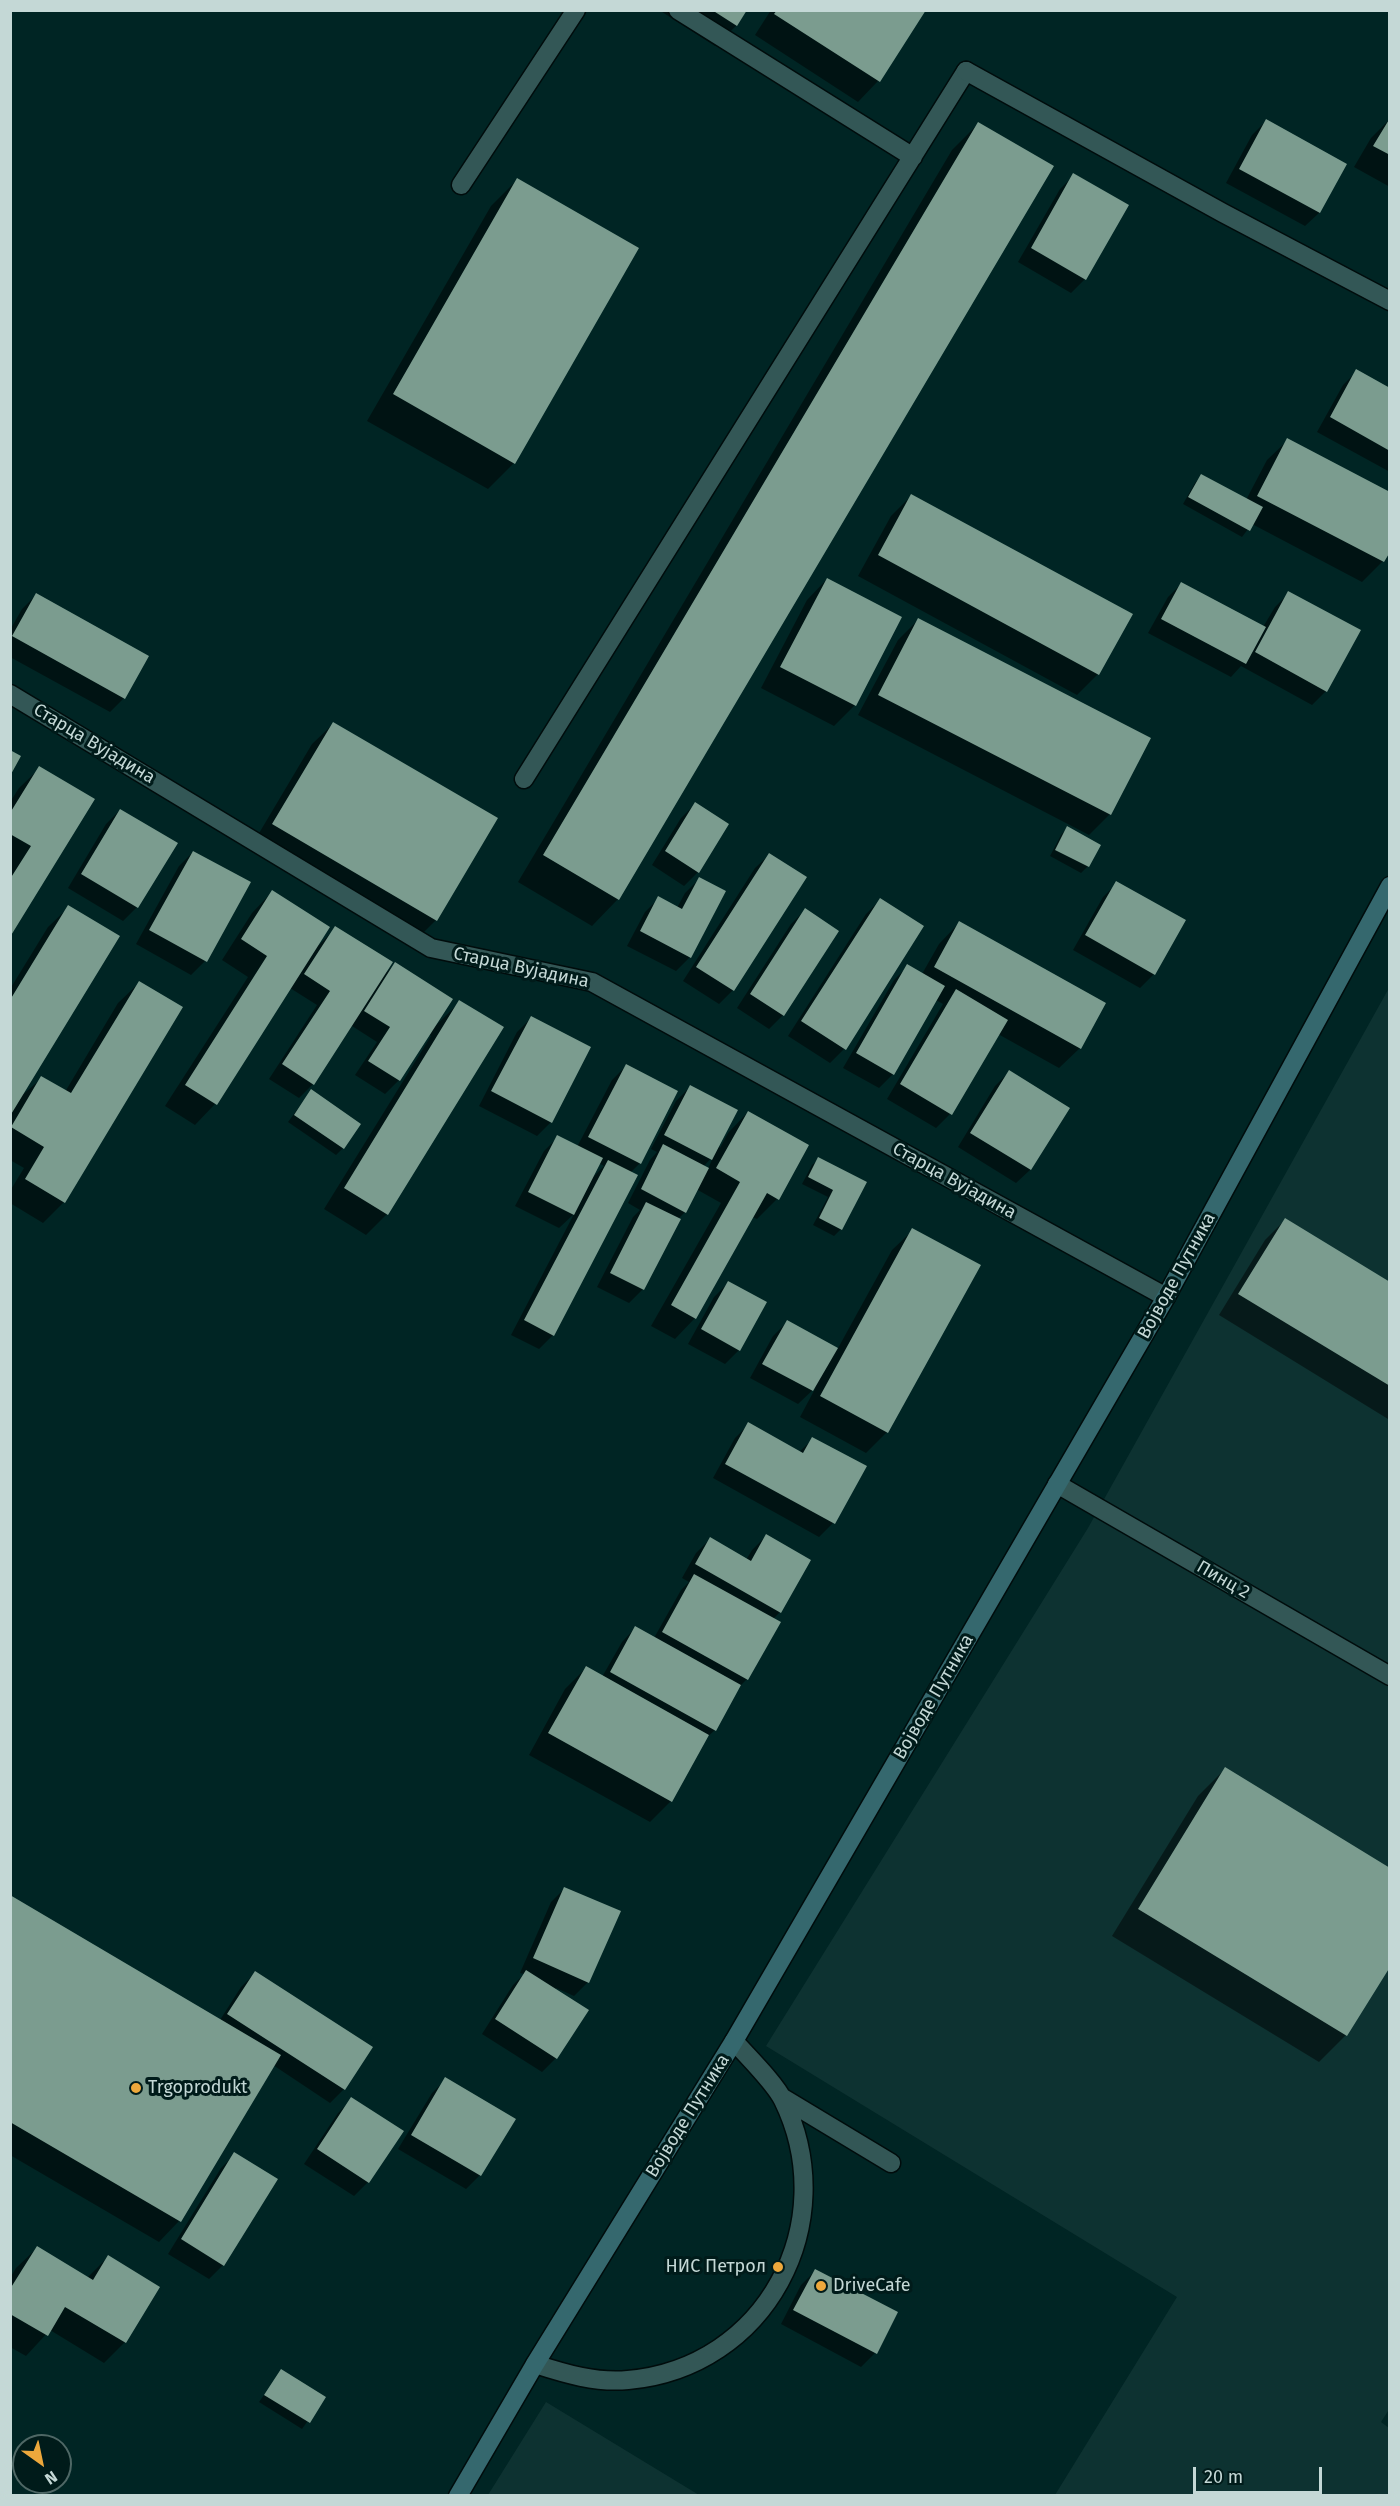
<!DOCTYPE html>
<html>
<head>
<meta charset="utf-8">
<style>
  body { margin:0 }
  #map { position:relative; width:1400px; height:2506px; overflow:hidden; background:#002524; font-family:"Fira Sans",sans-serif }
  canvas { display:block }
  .frame { position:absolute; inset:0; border:12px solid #c4d8d6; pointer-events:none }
  .north { position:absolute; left:12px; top:2434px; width:60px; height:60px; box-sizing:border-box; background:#001b1a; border:2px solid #4e6765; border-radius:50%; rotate:147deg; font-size:16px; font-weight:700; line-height:24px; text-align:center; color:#c4d8d6 }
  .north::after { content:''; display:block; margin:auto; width:21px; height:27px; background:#eda83c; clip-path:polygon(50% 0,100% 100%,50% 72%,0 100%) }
  .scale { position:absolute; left:1193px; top:2467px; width:129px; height:27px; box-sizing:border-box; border:3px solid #c4d8d6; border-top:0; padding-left:8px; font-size:18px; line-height:21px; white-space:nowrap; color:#c4d8d6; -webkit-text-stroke:4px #001b1a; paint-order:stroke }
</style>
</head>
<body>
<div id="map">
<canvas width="1400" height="2506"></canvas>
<div class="frame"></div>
<div class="north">N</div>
<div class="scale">20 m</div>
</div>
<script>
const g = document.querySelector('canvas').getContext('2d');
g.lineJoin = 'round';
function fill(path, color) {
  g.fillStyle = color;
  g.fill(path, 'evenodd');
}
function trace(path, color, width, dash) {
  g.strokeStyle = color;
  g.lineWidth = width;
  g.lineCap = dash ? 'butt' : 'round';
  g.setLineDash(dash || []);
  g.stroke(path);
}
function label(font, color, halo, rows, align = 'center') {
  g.font = font + ' "Fira Sans",sans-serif';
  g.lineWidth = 6;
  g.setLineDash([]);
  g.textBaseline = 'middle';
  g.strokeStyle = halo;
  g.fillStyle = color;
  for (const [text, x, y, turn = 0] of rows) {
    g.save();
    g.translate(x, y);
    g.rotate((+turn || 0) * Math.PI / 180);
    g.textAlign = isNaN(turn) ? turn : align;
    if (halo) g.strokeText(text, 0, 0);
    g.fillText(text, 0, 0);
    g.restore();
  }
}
fill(new Path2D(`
  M1389,988l1,1420 -9,14 8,6v67h-334l122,-198 -411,-251 322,-518z
  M546,2402l153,93h-211z`), '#0d3231');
fill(new Path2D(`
  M659,10h86l-9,16 -21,20z
  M771,10h154l-47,71 -20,21 -103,-67z
  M1390,119v68l-36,-20 17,-29z
  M1266,121l79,44 -26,48 -14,13 -79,-43 26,-48z
  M978,124l-360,775 -26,27 -74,-44 434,-732z
  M1074,175l11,104 -14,14 -53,-31 42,-73z
  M517,180l-3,283 -26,26 -121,-68 124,-215z
  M1357,371l33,19v82l-73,-40 26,-47z
  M1288,440l102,108 -7,13 -21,21 -110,-58 -10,13 -59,-33 12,-21 6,-7 45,24 21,-40z
  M911,496l220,119 -33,59 -21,21 -219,-119 33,-60z
  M827,579l73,39 -45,87 -21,21 -73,-38 46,-88z
  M1182,583l81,44 12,-20 14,-14 37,98 -14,14 -71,-39 -10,11 -83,-44 20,-36z
  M36,595l88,103 -14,14 -100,-55v-27l12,-21z
  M918,620l192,194 -21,21 -231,-120 40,-75z
  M333,724l103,196 -21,21 -163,-96 60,-101z
  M40,768l53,31 -83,135v-132l9,-14z
  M695,804l3,68 -14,14 -32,-21 29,-47z
  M120,810l56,34 -39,63 -14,14 -55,-33 38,-64z
  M1067,828l21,38 -7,7 -31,-17 11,-21z
  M193,852l12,109 -14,14 -55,-31 43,-78z
  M769,855l-36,135 -14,14 -36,-23 72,-113z
  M699,879l25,13 -35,66 -13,13 -49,-25 18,-34 14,-14 18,10 8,-15z
  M1117,883l37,91 -14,14 -67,-38 30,-53z
  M272,892l47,53 17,-17 51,44 8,-8 40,62 25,-24 -73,212 -21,21 -42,-26 107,-173 -3,-2 -29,46 -14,14 -30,-19 22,-33 -25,-16 -39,58 -14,14 -30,-19 48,-74 -27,-17 -75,116 -20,21 -30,-19 83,-129 -26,-17 30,-47z
  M880,900l42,26 -78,123 -14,14 -42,-27 78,-122z
  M69,907l-49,190 22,-19 23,14 53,-89 21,-20 -75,219 -21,21 -33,-20v-12l14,-23 -14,-8v-171l38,-62z
  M805,910l-22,105 -14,14 -32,-21 54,-84z
  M959,923l121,125 -21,20 -61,-34 -48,80 -14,14 -49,-29 56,-95 -7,-4 -43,74 -14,14 -36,-20 51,-88 14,-14 14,8 17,-30z
  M531,1018l20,104 -14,14 -58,-30 38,-74z
  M626,1066l14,97 -10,10 -77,162 -14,14 -28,-14 63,-121 -15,14 -44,-22 29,-55 14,-14 19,10 35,-67zM599,1163l5,3 -11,11z
  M1009,1072l59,36 -38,62 -14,13 -58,-36 37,-61z
  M690,1087l30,61 8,-15 20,-21 29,87 -20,20 -5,-2 -57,101 -20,21 -24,-13 70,-123 -25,-14 -11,23 -7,7 -35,70 -14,14 -32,-16 36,-70 7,-7 -12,-7 22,-43 7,-8 -6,-3 25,-48zM714,1155l-6,14 -5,-2z
  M311,1091l32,57 -7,7 -48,-33z
  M819,1159l46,24 -24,46 -7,7 -21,-11 15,-28 -26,-13 10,-19z
  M1285,1220l105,64 -2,135 -169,-104 46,-75z
  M913,1230l-26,202 -21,21 -66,-36 16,-30 -18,17 -48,-26 23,-42 14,-14 50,28 55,-100z
  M728,1283l11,67 -14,14 -37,-20 26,-47z
  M749,1424l50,28 14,-13 52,28 -32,56 -14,14 -106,-59 22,-40z
  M766,1536l14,76 -7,7 -26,60 -9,9 -23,42 -10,9 -34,62 -21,21 -121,-67 36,-66 21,-21 16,9 20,-35 13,-14 19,10 27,-48 8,-8 -7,-4 14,-25 14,-14 36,21 6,-10z
  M1225,1769l121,266 -27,27 -207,-126 86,-140z
  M565,1888l23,94 -14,14 -18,-8 -1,2 1,68 -14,14 -60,-38 31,-49 11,-11 -4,-1 31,-71z
  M10,1897l210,123 21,-33 14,-14 89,116 -14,14 -57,-38 -94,156 -20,21 -149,-87z
  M446,2079l34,96 -14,14 -68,-40 34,-56z
  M352,2099l16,83 -14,14 -50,-32 34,-51z
  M235,2154l-12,111 -14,14 -41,-25 53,-86z
  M37,2248l50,30 21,-21 17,85 -21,21 -54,-33 -24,26 -16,-9v-69l6,-10z
  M815,2271l60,82 -14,14 -80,-43 20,-39z
  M281,2371l43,27 -22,31 -43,-27z`), '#0007');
fill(new Path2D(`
  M712,10h35l-10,16z
  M777,10h149l-46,72 -106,-68z
  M1390,118v37l-17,-9z
  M1266,119l81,45 -27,49 -81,-44z
  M978,122l76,44 -435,734 -76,-45z
  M1073,173l56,32 -43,75 -55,-32z
  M517,178l122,70 -124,216 -122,-70z
  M1356,369l34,19v63l-60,-34z
  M1287,438l103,54v60l-6,10 -127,-66z
  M1201,474l62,33 -13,24 -62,-34z
  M911,494l222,120 -34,61 -221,-120z
  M827,578l75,39 -46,89 -76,-39z
  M1181,582l85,45 -20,37 -85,-45z
  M1288,591l73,39 -34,62 -72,-40z
  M36,593l113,63 -24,43 -113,-63z
  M918,618l233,120 -40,77 -233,-120z
  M333,722l165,96 -61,103 -165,-97z
  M10,750l11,6 -11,20z
  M39,766l56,33 -85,138v-58l21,-33 -21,-12v-21z
  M695,802l34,22 -30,49 -34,-22z
  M120,809l58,34 -40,65 -57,-34z
  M1067,826l34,19 -12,22 -34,-17z
  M193,851l58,31 -44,80 -58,-32z
  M769,853l38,24 -73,114 -38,-24z
  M699,877l27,14 -35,67 -51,-27 18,-35 24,13z
  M1116,881l70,39 -31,55 -70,-40z
  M272,890l58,37 -113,178 -32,-20 82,-129 -26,-17z
  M880,898l44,28 -78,124 -45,-29z
  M68,905l52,31 -110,180v-116z
  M805,908l34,23 -55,85 -34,-22z
  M959,921l147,82 -25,46 -147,-82z
  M335,926l58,36 -79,123 -32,-21 48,-73 -26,-17z
  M395,962l58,37 -53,82 -32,-20 22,-34 -26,-16z
  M907,964l38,22 -51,89 -38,-22z
  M139,981l44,26 -118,196 -40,-24 19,-32 -33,-20 30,-51 30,17z
  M956,989l52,31 -56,95 -52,-31z
  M459,1000l45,27 -116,188 -44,-27z
  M531,1016l60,31 -39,76 -61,-32z
  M626,1064l52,27 -37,73 -53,-27z
  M1009,1070l61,38 -39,62 -61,-37z
  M690,1085l48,25 -26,50 -48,-25z
  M311,1089l50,35 -17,25 -50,-34z
  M748,1111l61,34 -30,55 -12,-7 -71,126 -25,-14 69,-123 -24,-14z
  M557,1135l46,23 -29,57 -46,-23z
  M663,1144l46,24 -23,45 -45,-24z
  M818,1157l49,25 -25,48 -23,-12 14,-28 -25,-13z
  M608,1160l30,15 -84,161 -30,-16z
  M646,1202l35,17 -37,71 -34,-17z
  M1285,1218l105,64v104l-152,-92z
  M912,1228l69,37 -93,168 -68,-37z
  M728,1281l39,21 -27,49 -39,-22z
  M787,1320l51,28 -25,43 -51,-27z
  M748,1422l55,31 9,-16 55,29 -32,58 -110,-60z
  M766,1534l45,26 -30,53 -86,-49 15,-27 41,24z
  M694,1574l87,48 -33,58 -86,-48z
  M635,1626l106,59 -25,46 -106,-59z
  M586,1666l123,69 -37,67 -124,-69z
  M1225,1767l165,101v99l-43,69 -209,-127z
  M564,1887l57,24 -32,72 -56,-25z
  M10,1895l271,160 -100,167 -171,-100z
  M526,1970l63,40 -32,49 -62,-40z
  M255,1971l118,76 -28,43 -118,-76z
  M445,2077l71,42 -35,57 -70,-41z
  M351,2097l53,34 -35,52 -52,-34z
  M234,2152l44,27 -54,87 -43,-27z
  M37,2246l56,34 15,-25 52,32 -34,56 -61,-36 -17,29 -38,-22v-25z
  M815,2269l83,43 -21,42 -84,-44z
  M281,2369l45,28 -16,26 -46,-28z`), '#7b9c8f');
const service = new Path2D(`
  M678,10l235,147
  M461,185l115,-175
  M524,779l442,-708
  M783,2098l108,65
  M535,2364c31,10 61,19 93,16 138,-12 215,-157 155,-280 -8,-17 -35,-43 -49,-59`);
const minor = new Path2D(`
  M966,71l257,142 167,88
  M10,694l421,254 161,34 574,315
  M1057,1484l333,192`);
const secondary = new Path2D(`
  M458,2496l77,-132 199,-323 432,-744 224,-411`);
trace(service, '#000c0c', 21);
trace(minor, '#000c0c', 21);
trace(secondary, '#000c0c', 21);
trace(service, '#335756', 18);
trace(minor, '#335756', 18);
trace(secondary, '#35686e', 18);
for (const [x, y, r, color] of [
  [136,2088,6,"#eda83c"],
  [778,2267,6,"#eda83c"],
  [821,2286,6,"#eda83c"]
]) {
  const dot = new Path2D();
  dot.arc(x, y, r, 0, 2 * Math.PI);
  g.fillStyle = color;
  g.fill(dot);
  trace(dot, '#001b1a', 2);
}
label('18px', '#c4d8d6', '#001b1a', [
  ["Старца Вујадина",94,744,31],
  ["Старца Вујадина",521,968,12],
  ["Старца Вујадина",954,1181,29],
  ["Војводе Путника",1177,1276,-61],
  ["Пинц 2",1223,1580,30],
  ["Војводе Путника",934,1697,-60],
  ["Војводе Путника",688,2116,-58]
]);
label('18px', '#c4d8d6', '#001b1a', [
  ["Trgoprodukt",148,2088],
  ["НИС Петрол",766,2267,"right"],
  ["DriveCafe",833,2286]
], 'left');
</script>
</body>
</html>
